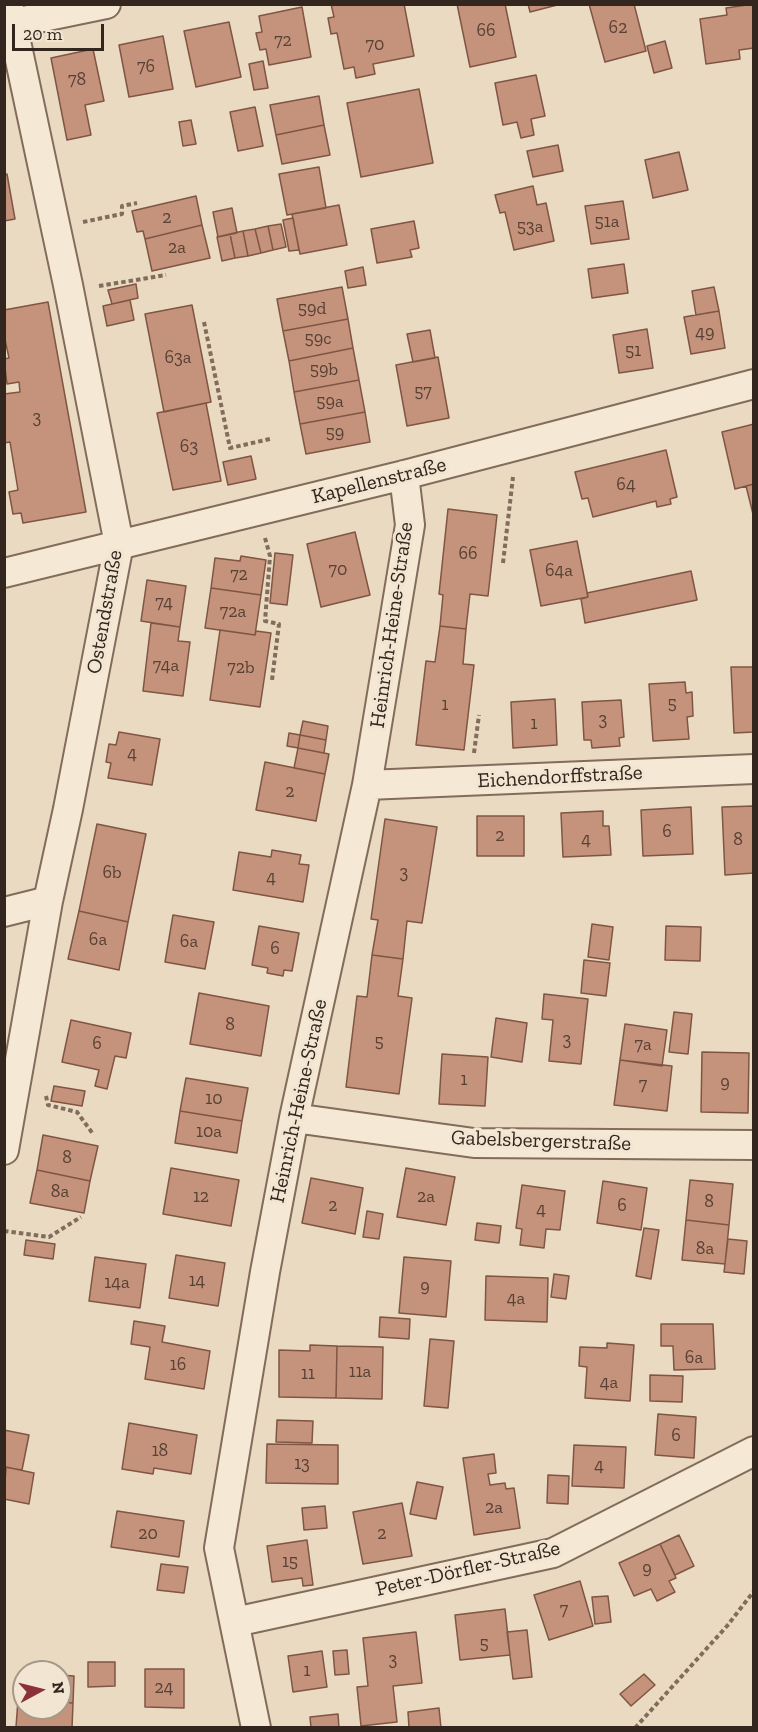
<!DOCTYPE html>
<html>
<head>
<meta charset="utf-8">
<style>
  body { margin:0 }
  #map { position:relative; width:758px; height:1732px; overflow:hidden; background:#eadac2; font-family:"Zilla Slab",serif }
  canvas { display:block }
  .frame { position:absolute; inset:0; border:6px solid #33261e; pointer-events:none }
  .north { position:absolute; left:12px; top:1660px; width:60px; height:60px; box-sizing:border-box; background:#f2e5d1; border:2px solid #a69989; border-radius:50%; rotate:83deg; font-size:16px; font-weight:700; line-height:24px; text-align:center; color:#33261e }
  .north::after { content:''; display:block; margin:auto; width:21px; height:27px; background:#8c303a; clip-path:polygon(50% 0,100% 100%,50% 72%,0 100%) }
  .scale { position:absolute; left:12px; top:24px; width:92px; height:27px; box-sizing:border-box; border:3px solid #33261e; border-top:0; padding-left:8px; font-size:18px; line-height:21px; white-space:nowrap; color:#33261e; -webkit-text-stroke:4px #f2e5d1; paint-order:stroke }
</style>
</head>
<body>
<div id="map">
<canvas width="758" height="1732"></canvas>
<div class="frame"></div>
<div class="north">N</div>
<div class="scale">20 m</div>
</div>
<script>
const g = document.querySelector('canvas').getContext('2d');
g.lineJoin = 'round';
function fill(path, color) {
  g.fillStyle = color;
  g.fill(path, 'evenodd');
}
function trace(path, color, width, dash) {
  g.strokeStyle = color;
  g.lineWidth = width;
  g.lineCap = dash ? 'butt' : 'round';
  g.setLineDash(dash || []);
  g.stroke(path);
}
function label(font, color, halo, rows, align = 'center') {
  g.font = font + ' "Zilla Slab",serif';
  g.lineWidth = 6;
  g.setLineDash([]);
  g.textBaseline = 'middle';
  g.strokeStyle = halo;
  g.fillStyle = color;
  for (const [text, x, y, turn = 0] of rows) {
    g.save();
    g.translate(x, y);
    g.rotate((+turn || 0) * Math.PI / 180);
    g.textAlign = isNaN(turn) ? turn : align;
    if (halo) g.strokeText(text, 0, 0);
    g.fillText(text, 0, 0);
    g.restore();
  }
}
const building = new Path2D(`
  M331,4h73l10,52 -41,8 2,10 -19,4 -2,-11 -10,2 -7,-36 -6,1 -3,-16 6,-1z
  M457,4h48l11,53 -46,10z
  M528,4h33l-31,8z
  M589,4h45l12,47 -41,11z
  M754,4v44l-15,2 1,9 -34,5 -6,-45 27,-4 -1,-7z
  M302,7l9,50 -42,8 -3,-16 -6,1 -4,-17 6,-1 -3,-16z
  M229,22l12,55 -45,10 -12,-56z
  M163,36l10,53 -44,8 -10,-52z
  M665,41l7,27 -18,5 -7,-27z
  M93,49l11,52 -19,4 6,30 -24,5 -16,-82z
  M263,61l5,27 -14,2 -5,-26z
  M536,75l9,41 -14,3 3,16 -13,3 -4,-16 -14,3 -8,-42z
  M419,89l14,74 -72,14 -14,-74z
  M319,96l5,29 -48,10 -6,-30z
  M255,107l8,39 -25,5 -8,-39z
  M191,120l5,24 -13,2 -4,-24z
  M324,125l6,30 -48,9 -6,-29z
  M558,145l5,26 -30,6 -6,-26z
  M679,152l9,38 -35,8 -8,-38z
  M319,167l7,41 -39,7 -8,-41z
  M7,174l8,45 -11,2v-46z
  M533,186l4,19 9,-2 8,38 -40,9 -9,-38 -5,1 -5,-18z
  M196,196l6,29 -57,14 -2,-8 -6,1 -5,-21z
  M623,201l6,38 -38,5 -6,-38z
  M339,205l8,40 -47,9 -8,-40z
  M232,208l5,25 -19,4 -5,-25z
  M293,218l6,32 -10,1 -6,-31z
  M414,221l5,27 -9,2 2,7 -35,6 -6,-34z
  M281,224l5,23 -13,3 -5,-24z
  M202,225l8,33 -58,13 -7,-32z
  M268,226l5,24 -12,3 -6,-24z
  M255,229l6,24 -13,3 -5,-25z
  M243,231l5,25 -13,2 -5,-24z
  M230,234l5,24 -13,3 -5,-24z
  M624,264l4,29 -36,5 -4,-29z
  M363,267l3,18 -18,3 -3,-17z
  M136,284l2,14 -26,6 -4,-14z
  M342,287l6,32 -65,12 -6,-32z
  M714,287l5,24 -23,4 -4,-24z
  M130,300l4,20 -27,6 -4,-20z
  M48,302l38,210 -63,11 -2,-10 -8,1 -4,-22 9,-2 -8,-48 -6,1v-49l16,-2 -1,-10 -12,2 -3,-25 5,-1 -5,-23v-25z
  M192,305l19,97 -47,10 -19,-98z
  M719,311l6,37 -34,6 -7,-37z
  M348,319l5,29 -64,13 -6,-30z
  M647,329l6,39 -34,5 -6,-38z
  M430,330l5,28 -22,4 -6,-28z
  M353,348l6,32 -65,12 -5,-31z
  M438,357l11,61 -42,8 -11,-61z
  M359,380l6,32 -65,12 -6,-32z
  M206,403l15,78 -48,9 -16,-77z
  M365,412l5,30 -64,12 -6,-30z
  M754,424v60l-19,5 -13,-57z
  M666,450l11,47 -7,2 1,5 -14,3 -1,-6 -63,16 -5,-19 -6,1 -7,-27z
  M251,456l5,23 -28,6 -5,-23z
  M754,484v34l-8,-32z
  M448,509l49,6 -9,81 -18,-2 -4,35 -26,-3 3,-31 -4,-1z
  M355,532l15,63 -49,12 -14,-63z
  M577,541l11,56 -47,9 -11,-56z
  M275,553l18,2 -6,50 -17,-2z
  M241,556l25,4 -5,35 -50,-7 4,-30 25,3z
  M691,571l6,29 -112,23 -4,-24 7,-2 -1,-4z
  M147,580l39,6 -6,41 -39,-6z
  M211,588l50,7 -6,40 -50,-7z
  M151,623l29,4 -2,14 12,1 -7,54 -40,-5z
  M440,626l26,3 -3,35 11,1 -10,85 -48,-5 10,-84 9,1z
  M220,630l35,5 1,-4 15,2 -11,74 -50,-7z
  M731,667h23v65l-20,1z
  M685,682l1,11 6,-1 1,24 -6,1 2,22 -36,2 -4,-57z
  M555,699l2,46 -44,3 -2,-46z
  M621,700l3,37 -5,1 1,8 -28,2 -1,-8h-7l-2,-38z
  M303,721l25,5 -2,14 -26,-5z
  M119,732l41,7 -8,46 -44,-7 3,-15 -5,-1 3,-18 7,1z
  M289,733l11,2 -2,13 -11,-2z
  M300,735l26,5 -2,13 -26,-5z
  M298,748l31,6 -4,20 -31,-6z
  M265,762l60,12 -9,47 -60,-11z
  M754,806v67l-29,2 -3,-68z
  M691,807l2,47 -50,2 -2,-46z
  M603,811v15h6l2,29 -48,2 -2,-44z
  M477,816h47v40h-47z
  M385,819l52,8 -15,96 -15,-2 -4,38 -31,-4 6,-35 -7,-1z
  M97,824l49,10 -18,88 -49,-11z
  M272,850l29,5 -2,9 10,1 -6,37 -70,-12 6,-38 32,5z
  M79,911l49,11 -9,48 -51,-11z
  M173,915l41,7 -9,47 -40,-7z
  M592,924l21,3 -4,33 -21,-3z
  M259,926l40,7 -7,38 -8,-1 -1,6 -16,-3 1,-5 -16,-3z
  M666,926l35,1 -1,34 -35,-1z
  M372,955l31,4 -5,37 14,2 -13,96 -53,-7 11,-91 10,1z
  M584,960l26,3 -4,33 -25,-3z
  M199,993l70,13 -8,50 -71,-12z
  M544,994l44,5 -7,65 -32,-3 4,-41 -11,-1z
  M674,1012l18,2 -4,40 -19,-2z
  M496,1018l31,5 -5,39 -31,-5z
  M71,1020l60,13 -5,25 -11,-2 -8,33 -12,-3 4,-16 -37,-8z
  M625,1024l42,6 -5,36 -42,-6z
  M702,1052l47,1 -1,60 -47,-1z
  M442,1054l46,3 -3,49 -46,-2z
  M620,1060l52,6 -5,45 -53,-6z
  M186,1078l62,10 -6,33 -62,-10z
  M54,1086l31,5 -3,15 -31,-5z
  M180,1111l62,10 -5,32 -62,-10z
  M43,1135l55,11 -8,35 -53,-11z
  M171,1168l68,12 -8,46 -68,-12z
  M406,1168l49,9 -9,48 -49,-8z
  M37,1170l53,11 -6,32 -54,-10z
  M311,1178l52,10 -8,46 -53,-11z
  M690,1180l43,4 -4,41 -43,-5z
  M603,1181l44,7 -6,42 -44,-7z
  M522,1185l43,6 -5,39 -14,-1 -2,19 -24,-3 2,-16 -6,-1z
  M367,1211l16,3 -4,25 -16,-2z
  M686,1220l43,5 -4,39 -43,-4z
  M477,1223l24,3 -2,17 -24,-3z
  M644,1228l15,2 -8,49 -15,-3z
  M728,1239l19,2 -3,33 -20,-2z
  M26,1240l29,4 -2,15 -29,-4z
  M176,1255l49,8 -7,43 -49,-8z
  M95,1257l51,7 -6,44 -51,-7z
  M404,1257l47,4 -5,56 -47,-4z
  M554,1274l15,2 -3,23 -15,-2z
  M486,1276l62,2 -1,44 -62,-2z
  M380,1317l30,2 -1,20 -30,-2z
  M134,1321l31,5 -3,16 48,9 -6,38 -59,-10 5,-32 -19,-3z
  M661,1324h52l2,45 -41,1 -1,-24h-12z
  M430,1339l24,2 -6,67 -24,-2z
  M607,1343l27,2 -4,56 -45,-3 2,-31 -8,-1 1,-19 27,1z
  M310,1345l27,1 -1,52 -57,-1v-47l31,1z
  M337,1346l46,1 -1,52 -46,-1z
  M650,1375l33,1 -1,26 -32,-1z
  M658,1414l38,3 -2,41 -39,-3z
  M277,1420l36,1 -1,22 -36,-1z
  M129,1423l68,12 -6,39 -37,-6 -1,6 -31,-5z
  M4,1430l25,5 -7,35 -18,-3z
  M267,1444l71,1v39l-72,-1z
  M574,1445l52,2 -2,41 -52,-2z
  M494,1454l2,19 -8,1 2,11 15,-2 1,6 8,-1 6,40 -46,7 -11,-77z
  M6,1467l28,6 -5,31 -25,-5z
  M548,1475l21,1 -1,28 -21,-1z
  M417,1482l26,5 -7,32 -26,-5z
  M402,1503l10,53 -49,8 -10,-52z
  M325,1506l2,22 -23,2 -2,-22z
  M117,1511l67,10 -5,36 -68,-10z
  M679,1535l15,31 -19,9 -15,-31z
  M307,1540l6,45 -10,1 -1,-8 -30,4 -5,-36z
  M660,1544l16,34 -7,3 6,11 -18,9 -6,-12 -17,7 -15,-33z
  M161,1564l27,3 -4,26 -27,-3z
  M580,1581l13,45 -44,14 -15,-45z
  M608,1596l3,26 -16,2 -3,-27z
  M505,1609l5,46 -50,5 -5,-45z
  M527,1630l5,47 -19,2 -6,-47z
  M416,1632l6,51 -29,3 4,36 -36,4 -4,-39 11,-1 -5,-48z
  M347,1650l2,24 -14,1 -2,-24z
  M322,1651l5,36 -34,5 -5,-36z
  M88,1662h27v24l-27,1z
  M145,1669h39v39l-39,-1z
  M18,1674h6v27l-6,-1z
  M644,1674l11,11 -24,21 -11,-12z
  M60,1675l14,1 -1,27 -13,-1z
  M18,1700l6,1v7h36v-6l13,1 -1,25 -56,-1z
  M439,1708l2,20h-32l-1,-16z
  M338,1714l1,14h-28l-1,-11z`);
fill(building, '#c5937b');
trace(building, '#7f5543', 1.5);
const minor = new Path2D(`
  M4,25l102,-21
  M4,573l400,-98 350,-91
  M367,785l387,-16
  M4,912l44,-11
  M294,1118l180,25 280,2
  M4,1150l44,-249 20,-92 51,-265 -51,-259 -60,-281
  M235,1622l318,-69 201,-102
  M256,1728l-37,-180 46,-276 29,-154 73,-333 43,-260 -6,-50`);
trace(minor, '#826c5b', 32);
trace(new Path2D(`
  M83,222l39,-8v-8l15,-3
  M99,286l67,-11
  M204,322l26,126 40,-9
  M265,538l5,18 -5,65 14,3 -7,56
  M503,563l10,-86
  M474,753l5,-38
  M46,1096l2,9 29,7 16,22
  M4,1231l45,6 32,-20
  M635,1728l92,-102 27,-35`), '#826c5b', 4, [4.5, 3]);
trace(minor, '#f5e9d5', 28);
label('18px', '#584135', null, [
  ["62",618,28],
  ["66",486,31],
  ["72",283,41],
  ["70",375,45],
  ["76",146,67],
  ["78",77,80],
  ["2",167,218],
  ["51a",607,222],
  ["53a",530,227],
  ["2a",177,248],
  ["59d",312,309],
  ["49",705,333],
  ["59c",318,339],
  ["51",633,351],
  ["63a",178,358],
  ["59b",324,370],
  ["57",423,392],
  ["59a",330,402],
  ["3",37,418],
  ["59",335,433],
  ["63",189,447],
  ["64",626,485],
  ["66",468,554],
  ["70",338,570],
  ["64a",559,571],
  ["72",239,575],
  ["74",164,603],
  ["72a",233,612],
  ["74a",166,666],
  ["72b",241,668],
  ["5",672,704],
  ["1",445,705],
  ["3",603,720],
  ["1",534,724],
  ["4",132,754],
  ["2",290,792],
  ["6",667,832],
  ["2",500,836],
  ["4",586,840],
  ["8",738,840],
  ["6b",112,873],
  ["3",404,873],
  ["4",271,878],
  ["6a",98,940],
  ["6a",189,942],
  ["6",275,949],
  ["8",230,1025],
  ["3",567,1040],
  ["5",379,1042],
  ["6",97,1044],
  ["7a",643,1045],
  ["1",464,1080],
  ["9",725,1083],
  ["7",643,1085],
  ["10",214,1099],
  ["10a",209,1132],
  ["8",67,1158],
  ["8a",60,1192],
  ["12",201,1197],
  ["2a",426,1197],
  ["8",709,1202],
  ["2",333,1206],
  ["6",622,1206],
  ["4",541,1210],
  ["8a",705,1249],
  ["14",197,1281],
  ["14a",117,1283],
  ["9",425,1287],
  ["4a",516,1299],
  ["6a",694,1358],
  ["16",178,1365],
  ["11a",360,1372],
  ["11",308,1374],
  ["4a",609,1383],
  ["6",676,1436],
  ["18",160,1451],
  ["13",302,1464],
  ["4",599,1466],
  ["2a",494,1508],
  ["20",148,1534],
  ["2",382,1534],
  ["15",290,1562],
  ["9",647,1569],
  ["7",564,1610],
  ["5",484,1644],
  ["3",393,1660],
  ["1",307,1671],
  ["24",164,1688]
]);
label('21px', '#33261e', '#f2e5d1', [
  ["Kapellenstraße",379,481,-14],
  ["Ostendstraße",105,612,-80],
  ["Heinrich-Heine-Straße",392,625,-82],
  ["Eichendorffstraße",560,777,-3],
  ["Heinrich-Heine-Straße",299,1101,-78],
  ["Gabelsbergerstraße",541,1141,2],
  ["Peter-Dörfler-Straße",468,1569,-13]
]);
</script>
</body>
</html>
